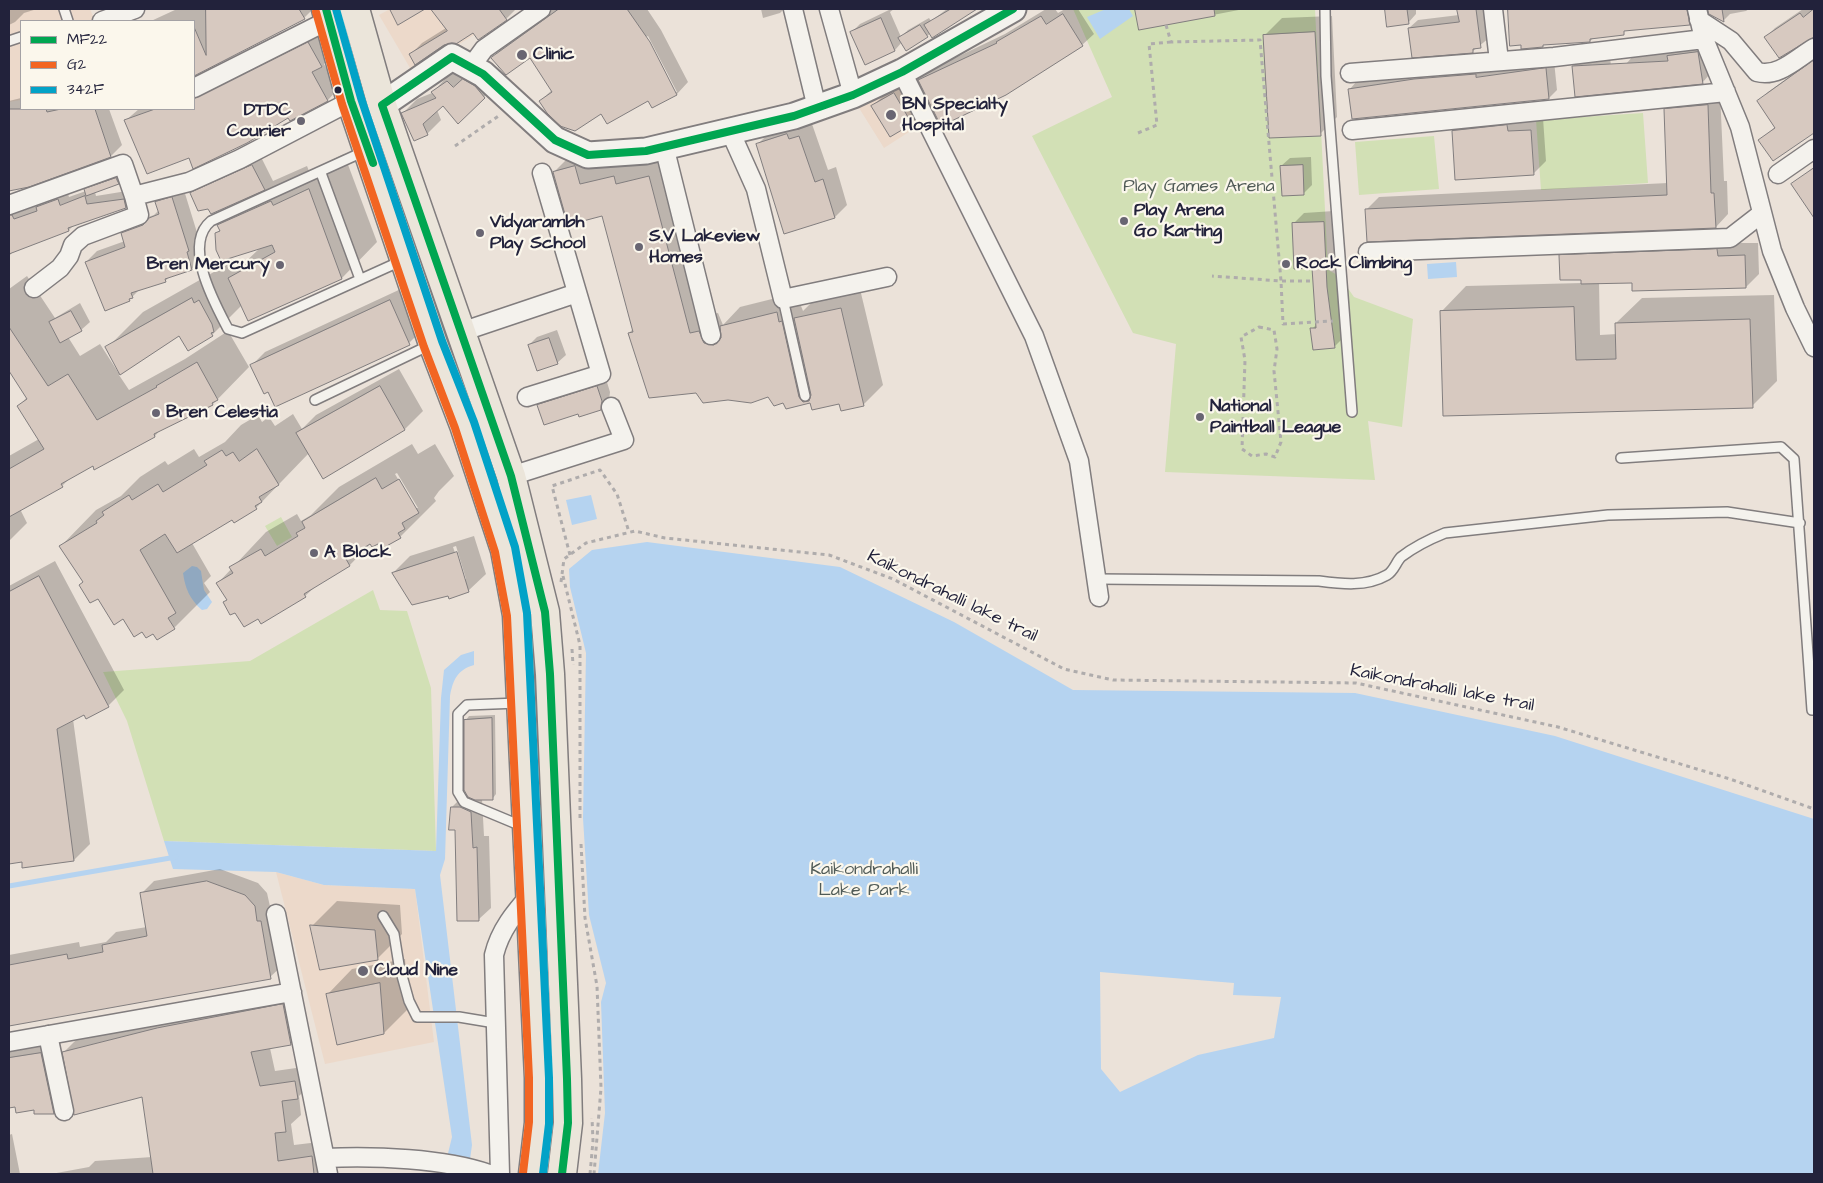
<!DOCTYPE html>
<html>
<head>
<meta charset="utf-8">
<style>
  body { margin:0 }
  #map { position:relative; width:1823px; height:1183px; overflow:hidden; background:#ebe2d9; font-family:"Architects Daughter",sans-serif }
  canvas { display:block }
  .frame { position:absolute; inset:0; border:10px solid #22223b; pointer-events:none }
  .legend { position:absolute; left:20px; top:20px; width:175px; height:90px; box-sizing:border-box; background:#fbf7ec; border:1px solid #a4a2a5; margin:0; padding:6px 9px; list-style:none; font-size:15px; color:#22223b }
  .legend li { display:flex; align-items:center; gap:10px; height:25px }
  .legend b { width:25px; border:1px solid #a4a2a5 }
</style>
</head>
<body>
<div id="map">
<canvas width="1823" height="1183"></canvas>
<div class="frame"></div>
<ul class="legend">
<li><b style="height:6px;background:#00a651"></b>MF22</li>
<li><b style="height:6px;background:#f26522"></b>G2</li>
<li><b style="height:6px;background:#02a2c7"></b>342F</li>
</ul>
</div>
<script>
const g = document.querySelector('canvas').getContext('2d');
g.lineJoin = 'round';
function fill(path, color) {
  g.fillStyle = color;
  g.fill(path, 'evenodd');
}
function trace(path, color, width, dash) {
  g.strokeStyle = color;
  g.lineWidth = width;
  g.lineCap = dash ? 'butt' : 'round';
  g.setLineDash(dash || []);
  g.stroke(path);
}
function label(font, color, halo, rows, align = 'center') {
  g.font = font + ' "Architects Daughter",sans-serif';
  g.lineWidth = 4.5;
  g.setLineDash([]);
  g.textBaseline = 'middle';
  g.strokeStyle = halo;
  g.fillStyle = color;
  for (const [text, x, y, turn = 0] of rows) {
    g.save();
    g.translate(x, y);
    g.rotate((+turn || 0) * Math.PI / 180);
    g.textAlign = isNaN(turn) ? turn : align;
    if (halo) g.strokeText(text, 0, 0);
    g.fillText(text, 0, 0);
    g.restore();
  }
}
fill(new Path2D(`
  M9,9h81l5,12h-74v79l-12,2z
  M390,9h72l15,24 -64,40 -34,-58z
  M898,83l25,40 -39,25 -25,-40z
  M276,872l48,13 91,4 19,153 -109,22z`), '#ecd9ca');
fill(new Path2D(`
  M1073,9h242l13,261 17,9 2,8 7,10 59,22 -11,108 -34,-6 7,59 -210,-8 11,-128 -43,-11 -101,-197 80,-39z
  M1643,113l5,70 -107,7 -5,-70z
  M1434,136l5,53 -80,6 -4,-53z
  M281,517l11,20 -15,9 -12,-20z
  M373,590l7,20 27,1 24,77 5,163 -272,-10 -37,-120 -24,-49 147,-11z`), '#d2e0b5');
fill(new Path2D(`
  M1106,9h23l4,7 -33,23 -13,-22z
  M1456,262l1,15 -29,2 -1,-15z
  M591,495l6,24 -25,6 -6,-25z
  M647,542l193,25 114,55 119,68 282,3 200,43 259,83v355h-1216l7,-61 -4,-111 5,-19 -17,-68 -6,-97 3,-165 -16,-66 -1,-18 23,-19zM1100,972l134,11 -1,12 48,2 -7,41 -76,17 -78,37 -19,-23z
  M192,566l5,1 4,4 3,19 8,12 -5,7 -5,1c-12,-10 -17,-22 -19,-37z
  M474,651v14c-17,5 -21,15 -24,31l-5,163 -5,16 32,270 -4,29h-25l9,-37 -37,-248 -91,-4 -48,-13 -103,-3 -9,-28 272,10 5,-153 3,-28 17,-15z`), '#b5d3f0');
fill(new Path2D(`
  M9,9h28l-13,4 -9,9 -6,3z
  M177,9h136l-9,9 -109,56 -1,7 125,-48 12,23 -7,8 14,25 -10,11 -38,19 -1,-3 -99,41 -65,-36 14,-12h55v-88h-43z
  M433,9h83l-10,10 -95,35 11,-11 24,-15z
  M552,9h95l14,21 27,52 -11,12 -24,13 -4,-8 -47,13 -62,-11 12,-11 -22,-33 -24,17 -8,-7 -5,-10 12,-12 45,-32zM648,36l29,56h-3l-28,-55z
  M761,9h23l-4,4 -17,5z
  M891,9h3l-4,3 11,25 7,-7 21,-12 2,3 16,-12h27l-41,27 -2,-3 -4,3 -25,6 -7,8 -43,-18 8,-8z
  M1046,9h9l3,4 7,-4h13l16,25 -12,11 -151,58 -19,20 -22,13 -17,-30 25,-25 21,-12 5,7 8,-7 73,-35z
  M1136,9h108l-104,20z
  M1386,9h30v5l-8,9 -20,2z
  M1459,9h26l4,29 -16,13 -64,-23 9,-8 41,-5z
  M1509,9h93l3,20 -15,12 -45,3 -3,2 -30,-2z
  M1620,9h83v1l-14,14 -67,6z
  M1708,9h41l-3,2 -16,3 -7,7 -13,-8z
  M1803,9h11v27l-48,1 9,-9z
  M1332,16l5,101 -17,17 -55,-99 17,-17z
  M1706,46l4,28 -8,9 -129,-17 8,-8 29,-1 1,9 15,-2 8,-9 37,-2 5,-5z
  M1814,59v72l-41,28 -13,-19 16,-14 -17,-24 9,-10z
  M1554,61l3,29 -8,8 -200,-8 8,-9 67,-10z
  M462,68l36,15 -27,27 -28,-6 -6,6 4,10 -14,14 -24,-21 14,-14 15,-6 14,-15z
  M1720,92l4,89h3l1,33 -12,13 -350,-17 13,-13 289,-14 -3,-73 13,-13z
  M21,98v11h88l13,36 -11,11 -102,35v-90z
  M1466,118h77l3,43 -13,13 -80,-43z
  M800,122l2,5 10,-3 16,46 8,-3 11,38 -12,12 -77,-73 13,-13z
  M573,153l60,4 2,9 33,-8 41,157 9,-2 5,12 17,-18 56,-14 7,18 11,-11 46,-11 23,96 -20,20 -52,-4 -24,6 -3,-5 -15,-6 -72,-5 -68,-58 4,-4 -30,-115 -49,-42z
  M344,154l33,88 -35,36 -94,41 -6,-14 -30,30h-32l-61,40 10,15 56,-31 43,-28 21,36 -36,37 -52,25 -6,7 -60,32 -2,-3 -21,11 -10,10 -42,23 7,14 -18,18v-85l30,-17 -20,-33 8,-9 -18,-28v-80l18,-13 28,42 25,-15 10,19 -9,8 -13,7 12,19 20,-12 18,28 2,-1 -13,-23 36,-36 85,-48 2,4 5,-2 2,4 24,-23 -45,-13 5,-5 -2,-4 29,-29 -39,12 -18,-15 8,-8 62,-28 12,24 34,-15 2,5z
  M1311,157l1,28 -8,8 -23,-27 9,-8z
  M1814,167v34l-7,5 -14,-22z
  M125,170l1,5 -8,8 -23,9 1,4 37,-6 2,8 -9,9 -52,18 -5,5 -56,22 -4,4v-40l30,-11 7,-7 21,-8 2,7 17,-6 8,-10z
  M183,187l16,52 4,19 -11,11 -21,7 -6,5 -25,8 -11,11 -43,-38 11,-11 28,-10 -3,-7 11,-12 21,-7 5,-5 -3,-8 11,-11z
  M1334,211l11,125 -11,11 -22,-18 5,-5 -4,-57 -20,-43 11,-11z
  M1573,243h185l1,31 -13,13 -113,-5h-34l1,53 17,-1 -1,-11 26,-25 132,-3 3,86 -25,25 -307,8 -4,-102 25,-26 116,-3v-5l-22,-22z
  M403,288l17,44 -13,13 -138,45 -17,-25 13,-13z
  M557,330l9,25 -9,8 -28,-18 8,-8z
  M399,369l24,42 -18,18 -82,49 -14,-25 -53,55 -24,10 -40,25 19,33 -7,7 6,9 -36,36 -17,10 -3,-6 -11,-2 -63,-45 4,-4 -23,-35 35,-36 25,-14 19,-19 25,-16 3,4 26,-16 5,8 26,-15 16,-17 17,-10 4,7 7,-5 6,9 18,-12 9,15 14,-14z
  M606,379l4,13 -1,8 -9,9 -22,3 -40,-7 9,-8z
  M412,444l6,10 17,-10 19,32 -15,15 -5,7 2,3 -36,36 -29,6 -22,23 -33,20 -11,10 -47,21 -30,-18 -10,-16 48,-51 31,-18 4,7 10,-6 28,-28zM397,473l21,35h-3l-20,-34z
  M474,536l12,38 -18,17 -75,-18 17,-17zM456,546l10,33h-2l-11,-32z
  M55,561l69,129 -16,16 -35,13 17,125 -16,16 -65,2v-276z
  M495,715l1,79 -3,4 -11,1 2,37h5l2,72 -12,11 -27,-112 12,-12 5,1 -3,-76 3,-4z
  M220,869l38,14 9,10 16,72 -13,12 -261,48v-70l70,-13 1,5 26,-5 10,-10 31,-5 -6,-33 13,-13z
  M337,901l63,4 2,29 -25,25 -65,-33z
  M405,959l4,49 -25,25 -57,-38 25,-26z
  M299,989l8,39 -16,16 -21,4 5,23 35,-5 3,16 -14,14 2,19 -10,9 3,21 33,-4 3,33h-279l38,-7 6,-6 57,-4 -9,-61 -72,-2 -18,18 -37,-7 -7,1v-61l49,-8 5,25 2,-1 -1,-9 16,-16z
  M12,1134l8,40h-11v-39z`), '#0003');
trace(new Path2D(`
  M9,886l167,-29`), '#b5d3f0', 5);
const building = new Path2D(`
  M206,9h93l6,10 -111,57v-49l12,28z
  M390,9h35l-27,16z
  M431,9h68l8,11 -29,20 -5,-7 -17,11 -12,1 -29,20 -6,-11 38,-23z
  M559,9h68l23,33 27,53 -25,13 -4,-7 -41,23 -6,-10 -26,17 -15,-5 -13,-13 -8,-12 13,-9 -22,-34 -24,17 -15,-17z
  M951,9h26l-45,29 -8,-13z
  M1135,9h79l1,7 -76,14z
  M1385,9h22l2,15 -22,3z
  M1457,9h19l5,39 -8,1v4l-61,5 -4,-30 51,-6z
  M1508,9h179l3,16 -66,6v4l-34,4v3l-47,3v2l-22,2v-4l-11,1z
  M1708,9h14l2,13 -15,-8z
  M1814,9v28l-35,21 -15,-21 36,-24 3,4z
  M1063,14l20,32 -77,49 -65,31 -23,-46 79,-37 -1,-1 45,-26 5,8z
  M881,18l14,33 -30,14 -15,-33z
  M920,25l8,12 -22,14 -8,-13z
  M1315,32l6,104 -52,2 -6,-103z
  M308,42l14,25 -10,5 16,29 -38,20 -2,-3 -41,25 -54,26 -4,-11 -42,16 -23,-54 31,-11h39v-10z
  M1698,52l5,32 -128,13 -3,-31 96,-5 -1,-5z
  M1814,60v73l-41,28 -15,-21 17,-12 -18,-27z
  M1546,68l3,31 -197,20 -4,-30 66,-10 62,-5v3z
  M463,79l12,7 10,12 -27,26 -15,-18 -20,18 5,11 -14,6 -13,-28 35,-15 -5,-6 16,-11 6,6z
  M894,93l18,31 -22,13 -19,-31z
  M1708,105l3,88h3l2,35 -349,14 -2,-33 302,-14 -3,-86z
  M9,109h37l1,3 14,-3h34l16,48 -82,30 -20,4z
  M1507,125l1,6 23,-1 3,45 -79,5 -3,-49z
  M787,134l2,5 10,-3 16,46 8,-3 12,39 -51,16 -28,-90z
  M252,165l13,25 -54,24 -3,-5 -10,2 -8,-18z
  M1303,165l1,30 -22,1 -2,-30z
  M575,166l5,18 34,-8 2,8 33,-8 41,157 9,-2 5,12 10,2 7,-7 -1,-12 57,-14 2,10 3,-1 17,76 4,5 6,-1 2,-6 -17,-77 47,-10 23,98 -23,5 -2,-7 -27,6 -2,-7 -24,6 -3,-6 -9,3 -6,-9 -17,6 -23,-3 -25,3 -7,-10 -47,5 -21,-65 5,-1 -31,-116 -34,9 -15,-53z
  M1814,168v50l-23,-34z
  M116,178l3,6 -33,12 -2,-7z
  M309,189l33,90 -94,42 -20,-43 47,-26 -3,-7 -51,16 -5,-11 -1,-17 5,-2 -3,-6 54,-24 2,4z
  M85,196l2,8 37,-5 2,9 -58,20 1,3 -60,23v-39h3l2,4 23,-8 -1,-4 22,-8 2,6z
  M172,197l17,54 -2,1 5,18 -27,9 1,3 -35,11 2,5 -4,1 1,2 -25,10 -20,-49 40,-15 -4,-14 22,-8 6,-7 10,-4 -4,-12z
  M1324,222l3,65 8,61 -22,2 -3,-22h6l-4,-60 -18,1 -2,-46z
  M1717,249l1,7 27,-1 1,33 -114,3v-8l-51,1v-4h-21l-1,-25z
  M192,298l2,5 5,-3 13,24 2,8 -3,1 2,3 -25,15 -9,-15 -59,39 -15,-28z
  M390,300l20,45 -135,62 -7,-15 -4,2 -14,-29z
  M1574,307l2,53 40,-1 -1,-36 135,-4 3,89 -310,8 -3,-105z
  M71,311l11,20 -22,12 -11,-21z
  M9,327l39,59 20,-12 29,46 60,-33 -1,-1 41,-24 21,38 -6,3 1,2 -59,29 1,3 -61,33 -1,-4 -32,18 2,3 -54,30v-48l35,-20 -27,-43 10,-7 -18,-28z
  M549,338l9,26 -21,7 -9,-26z
  M380,386l25,44 -82,49 -27,-46z
  M597,386l5,15 -1,9 -22,7 -1,-3 -34,11 -7,-20z
  M257,449l22,36 -20,12 3,5 -7,4 2,3 -23,14 -2,-3 -55,33 -12,-19 -25,16 36,63 -8,5 7,11 -18,11 -4,-6 -7,4 -4,-6 -8,5 -11,-18 -9,6 -16,-26 -8,4 -11,-18 4,-3 -24,-36 38,-23 -1,-2 8,-6 -2,-3 27,-17 3,5 26,-16 5,8 44,-27 -3,-4 18,-11 4,6 7,-4 6,9z
  M376,478l6,11 17,-10 20,34 -17,10 3,6 -7,4 3,5 -18,10 -3,-5 -8,4 -2,-3 -24,15 4,7 -46,28 2,3 -45,27 -3,-5 -14,8 -9,-14 -5,2 -7,-13 4,-2 -11,-17 17,-10 -4,-6 32,-18 4,7 33,-20 -2,-3 9,-5 -3,-6z
  M457,552l12,40 -20,7 -1,-3 -36,9 -20,-32z
  M39,576l70,131 -23,12 -2,-4 -27,14 17,132 -52,7v-6l-13,2v-272z
  M492,718l1,82h-18l-7,-3 -4,-7v-70z
  M451,807h9l11,5 2,36 4,-1 2,74h-22l-2,-91h-6z
  M207,881l38,14 10,11 2,15h4l10,58 -262,47v-61l58,-11 1,5 35,-7 -1,-7 45,-9 -7,-43z
  M310,925l65,5 3,30 -58,10z
  M380,983l4,51 -47,11 -11,-51z
  M283,1004l8,41 -40,7 9,34 35,-5 3,18 -16,2 4,31 -11,1 3,28 34,-5 2,18h-161l-11,-77 -68,18 -12,-63 95,-24z
  M41,1053l13,61h-20v-4l-18,3 -1,-6 -6,1v-50z`);
fill(building, '#d7c9c0');
trace(building, '#817d7e', 1);
const service = new Path2D(`
  M64,9l4,12
  M1325,9l1,67 26,336
  M9,41l12,-4
  M365,151l-154,70c-29,24 4,83 17,108l14,4 159,-72
  M321,173l39,106
  M783,299l22,97
  M315,400l115,-55
  M1621,458l160,-11 13,12 18,251h2
  M1097,579l222,2c23,3 47,6 68,-6 7,-4 9,-13 14,-18 13,-10 29,-18 44,-24l163,-18 119,-3 73,11
  M518,703l-51,2 -9,9v78l6,10 60,25
  M383,916l11,18 5,31 10,36 8,16h42l36,6`);
const minor = new Path2D(`
  M793,9l24,99
  M829,9l24,86
  M1493,9l6,52
  M1697,9l7,30 36,88 32,124 23,57 19,39
  M1699,20l32,21 26,31c21,6 40,-14 57,-24
  M102,21l33,-12
  M470,68l14,-19 57,-40
  M902,72l132,264 45,125 20,136
  M1350,73l204,-16 150,-18
  M194,88l135,-68
  M1352,130l374,-38
  M730,131l26,58 27,110 104,-22
  M664,146l47,189
  M1778,174l36,-25
  M9,205l114,-41 11,32 55,-14 51,-23 111,-58
  M1368,252l362,-14 31,-24
  M34,288l26,-20 9,-12 4,-11 10,-9 56,-21 -5,-19
  M461,332l116,-39
  M527,397l74,-23 -59,-201
  M511,476l113,-36 -13,-33
  M276,914l52,260
  M48,1035l16,76
  M9,1042l283,-50
  M325,1158c50,-2 118,0 164,16
  M500,1174l-6,-219c6,-25 21,-43 38,-62`);
const secondary = new Path2D(`
  M382,105l70,-48 31,17 72,66 33,15 58,-4 148,-35 59,-21 49,-23 111,-63`);
const primary = new Path2D(`
  M326,9l25,92 82,243 31,81 41,125 12,65 22,463v45l-6,51
  M355,9l27,96 129,371 34,136 5,62 17,405 1,44 -6,51`);
trace(service, '#817d7e', 12);
trace(minor, '#817d7e', 21);
trace(secondary, '#817d7e', 29);
trace(primary, '#817d7e', 31);
trace(new Path2D(`
  M1166,25l5,17 89,-2 21,241 -69,-5
  M1138,133l19,-8 -8,-81 22,-2
  M455,146l45,-31
  M1310,281h-29l2,43 50,-3
  M1259,327l15,3 3,19 -3,22 7,71 -6,15 -9,-3 -14,2 -10,-7 3,-89 -4,-23z
  M570,555l-18,-69 48,-16 17,24 12,38
  M563,576l17,69v173
  M561,582l3,-23 22,-16 49,-12 30,7 164,17 64,24 171,90 49,11 243,3 202,44 172,52 84,30
  M572,649l1,16
  M581,844l4,74 12,68 4,102 -7,86
  M590,1174l3,-33 -1,-23`), '#afacac', 3, [4, 4]);
trace(service, '#f4f2ed', 9);
trace(minor, '#f4f2ed', 18);
trace(secondary, '#f4f2ed', 25);
trace(primary, '#ebe5da', 28);
trace(new Path2D(`
  M326,9l25,92 22,62
  M562,1174l6,-51 -1,-44 -17,-405 -5,-62 -34,-136 -129,-371 70,-48 31,17 72,66 33,15 58,-4 148,-35 59,-21 49,-23 111,-63`), '#00a651', 8);
trace(new Path2D(`
  M316,12l26,92 82,243 31,81 40,124 12,64 22,462v44l-6,51`), '#f26522', 8);
trace(new Path2D(`
  M336,9l25,89 81,243 32,81 41,125 12,66 22,465v46l-6,50`), '#02a2c7', 8);
for (const [x, y, r, color] of [
  [522,55,6,"#686572"],
  [338,90,4.5,"#22223b"],
  [891,115,6,"#686572"],
  [301,121,5,"#686572"],
  [1124,221,5,"#686572"],
  [480,233,5,"#686572"],
  [639,247,5,"#686572"],
  [1286,264,5,"#686572"],
  [280,265,5,"#686572"],
  [156,413,5,"#686572"],
  [1200,417,5,"#686572"],
  [314,553,5,"#686572"],
  [363,971,6,"#686572"]
]) {
  const dot = new Path2D();
  dot.arc(x, y, r, 0, 2 * Math.PI);
  g.fillStyle = color;
  g.fill(dot);
  trace(dot, '#fbf7ec', 2);
}
label('bold 18px', '#22223b', '#fbf7ec', [
  ["Clinic",533,55],
  ["BN Specialty",902,105],
  ["Hospital",902,126],
  ["DTDC",291,111,"right"],
  ["Courier",291,132,"right"],
  ["Play Arena",1134,211],
  ["Go Karting",1134,232],
  ["Vidyarambh",490,223],
  ["Play School",490,244],
  ["S.V Lakeview",649,237],
  ["Homes",649,258],
  ["Rock Climbing",1296,264],
  ["Bren Mercury",270,265,"right"],
  ["National",1210,407],
  ["Paintball League",1210,428],
  ["Bren Celestia",166,413],
  ["A Block",324,553],
  ["Cloud Nine",374,971]
], 'left');
label('18px', '#505b57', '#fbf7ec', [
  ["Play Games Arena",1199,187],
  ["Kaikondrahalli",864,870],
  ["Lake Park",864,891]
]);
label('18px', '#22223b', '#fbf7ec', [
  ["Kaikondrahalli lake trail",952,597,26],
  ["Kaikondrahalli lake trail",1442,689,11]
]);
</script>
</body>
</html>
